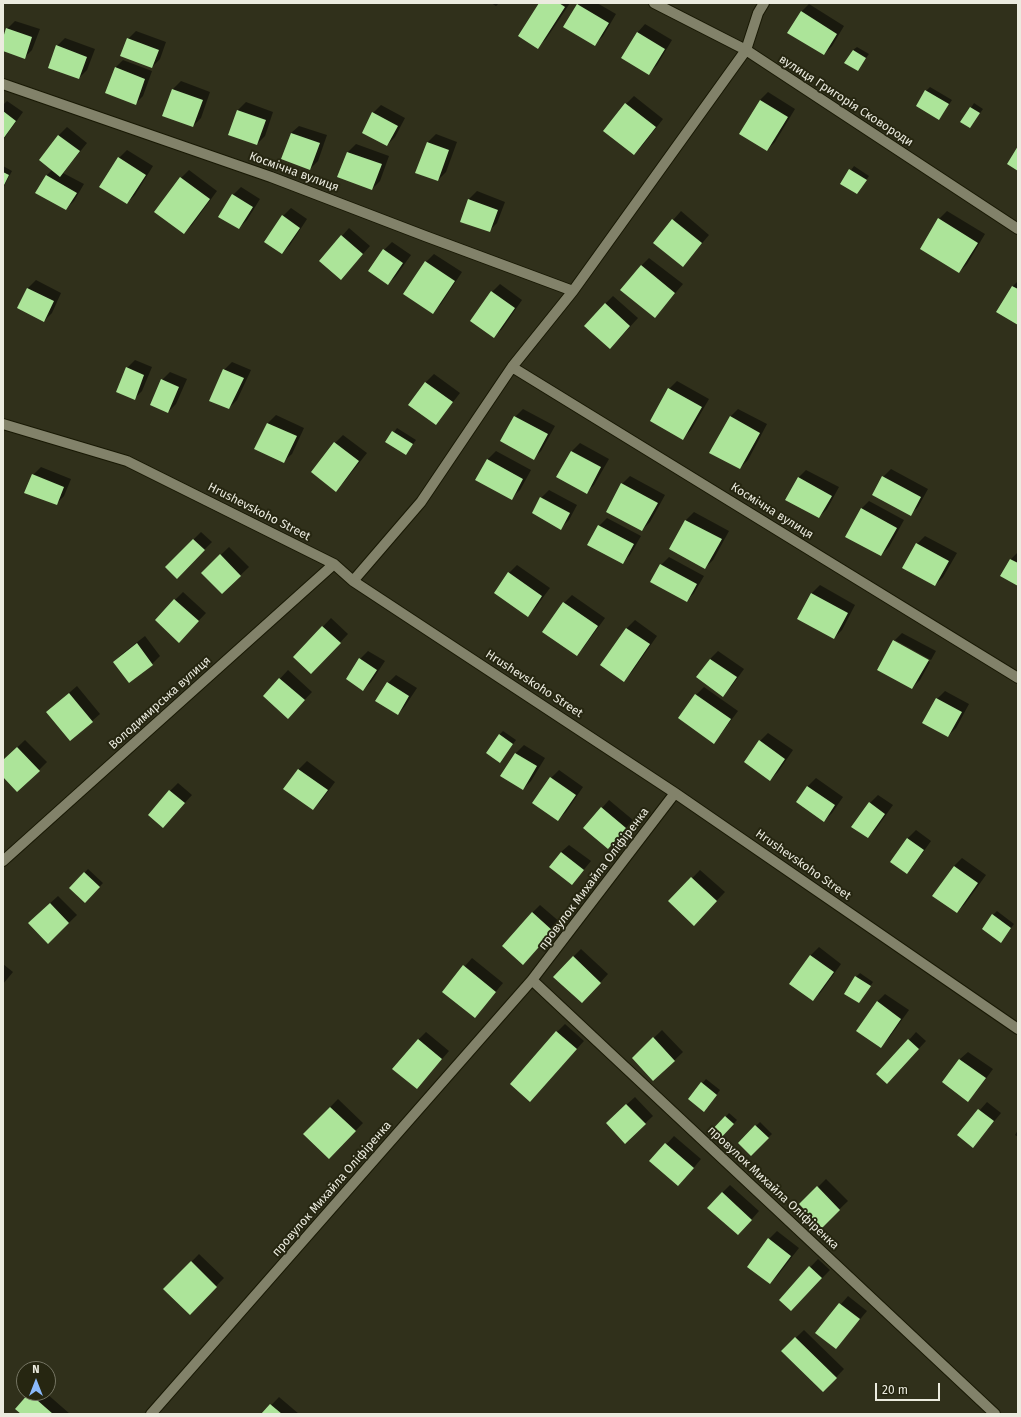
<!DOCTYPE html>
<html>
<head>
<meta charset="utf-8">
<style>
  body { margin:0 }
  #map { position:relative; width:1021px; height:1417px; overflow:hidden; background:#30301b; font-family:"Fira Sans",sans-serif }
  canvas { display:block }
  .frame { position:absolute; inset:0; border:4px solid #ebebdf; pointer-events:none }
  .north { position:absolute; left:16px; top:1361px; width:40px; height:40px; box-sizing:border-box; background:#262611; border:1px solid #757563; border-radius:50%; rotate:0deg; font-size:11px; font-weight:700; line-height:16px; text-align:center; color:#ebebdf }
  .north::after { content:''; display:block; margin:auto; width:14px; height:18px; background:#8abafc; clip-path:polygon(50% 0,100% 100%,50% 72%,0 100%) }
  .scale { position:absolute; left:875px; top:1383px; width:65px; height:18px; box-sizing:border-box; border:2px solid #ebebdf; border-top:0; padding-left:5px; font-size:12px; line-height:14px; white-space:nowrap; color:#ebebdf; -webkit-text-stroke:3px #262611; paint-order:stroke }
</style>
</head>
<body>
<div id="map">
<canvas width="1021" height="1417"></canvas>
<div class="frame"></div>
<div class="north">N</div>
<div class="scale">20 m</div>
</div>
<script>
const g = document.querySelector('canvas').getContext('2d');
g.lineJoin = 'round';
function fill(path, color) {
  g.fillStyle = color;
  g.fill(path, 'evenodd');
}
function trace(path, color, width, dash) {
  g.strokeStyle = color;
  g.lineWidth = width;
  g.lineCap = dash ? 'butt' : 'round';
  g.setLineDash(dash || []);
  g.stroke(path);
}
function label(font, color, halo, rows, align = 'center') {
  g.font = font + ' "Fira Sans",sans-serif';
  g.lineWidth = 4;
  g.setLineDash([]);
  g.textBaseline = 'middle';
  g.strokeStyle = halo;
  g.fillStyle = color;
  for (const [text, x, y, turn = 0] of rows) {
    g.save();
    g.translate(x, y);
    g.rotate((+turn || 0) * Math.PI / 180);
    g.textAlign = isNaN(turn) ? turn : align;
    if (halo) g.strokeText(text, 0, 0);
    g.fillText(text, 0, 0);
    g.restore();
  }
}
fill(new Path2D(`
  M491,3h8l-3,3z
  M540,3h30l-24,36 -8,8z
  M579,3h18l19,11 -13,22 -8,8 -30,-17z
  M809,4l35,22 -12,20 -8,8 -23,-42z
  M15,21l25,8 -8,21 -8,8 -21,-8v-9l4,-12z
  M645,24l27,16 -15,25 -8,8 -27,-16 16,-25z
  M136,31l30,11 -6,17 -8,8 -24,-28z
  M65,38l30,11 -8,21 -8,8 -22,-32z
  M857,47l12,7 -12,16 -4,-20z
  M123,60l29,11 -9,25 -8,8 -20,-36z
  M181,81l29,11 -9,26 -8,8 -20,-37z
  M930,87l22,13 -13,19 -13,-28z
  M768,92l27,17 -20,33 -8,8 -7,-50z
  M634,96l29,23 -21,27 -8,8 -8,-50z
  M7,101l16,11 -20,28v-35z
  M246,102l27,10 -8,24 -8,8 -27,-10 8,-24z
  M974,103l9,6 -13,18 -8,-5z
  M381,105l24,13 -10,19 -8,8 -14,-32z
  M299,126l28,9 -9,26 -8,8 -19,-36z
  M67,127l20,16 -24,30 21,11 -10,17 -8,8 -20,-33 6,-6 -12,-10 19,-25z
  M436,134l21,8 -11,30 -8,8 -22,-7 12,-31z
  M356,144l33,12 -9,25 -8,8 -24,-37z
  M127,150l26,16 -18,29 -8,8 -8,-45z
  M3,166l9,5 -9,17z
  M854,166l15,10 -12,17 -16,-9z
  M189,170l28,21 -25,34 -8,8 -3,-55z
  M241,187l19,12 -13,21 -8,8 -6,-33z
  M477,191l28,11 -8,21 -8,8 -20,-32z
  M291,208l16,11 -17,26 -8,8 1,-37z
  M681,211l28,24 -26,31 -29,-24z
  M947,211l38,23 -18,30 -8,8 -20,-53z
  M349,228l21,18 -29,33 1,-43z
  M392,242l19,13 -15,21 -8,8 -4,-34z
  M434,254l28,18 -21,32 -8,8 -7,-50z
  M649,258l34,26 -28,33 -14,-51z
  M36,280l25,13 -9,20 -8,8 -16,-33z
  M1018,281v43l-20,-12 15,-26z
  M500,284l22,16 -20,29 -8,8 -2,-45z
  M613,296l25,22 -20,22 -13,-36z
  M135,360l17,7 -10,24 -8,8 -7,-31z
  M232,362l19,8 -14,30 -8,8 -5,-38z
  M170,372l17,7 -11,25 -8,8 -6,-32z
  M434,374l26,19 -17,22 -7,8 -26,-18 16,-23z
  M677,381l32,18 -18,31 -8,8 -14,-49z
  M523,409l32,17 -14,25 -8,8 -18,-42z
  M738,409l29,15 -19,36 -8,8 -10,-51z
  M276,415l28,13 -12,26 -8,7 -28,-13 12,-25z
  M397,428l19,12 -10,14 -19,-12z
  M343,435l24,18 -23,29 -8,8 -24,-18 23,-29z
  M580,443l29,16 -15,26 -8,8 -28,-16 14,-26z
  M496,451l35,19 -11,20 -8,8 -35,-19 11,-20z
  M41,467l30,12 -7,17 -8,8 -23,-29z
  M891,469l37,20 -10,18 -8,8 -27,-38z
  M806,470l33,17 -12,22 -8,8 -21,-39z
  M630,476l35,19 -15,27 -8,8 -20,-46z
  M549,490l28,15 -8,15 -8,8 -20,-30z
  M869,501l35,19 -15,27 -8,8 -20,-46z
  M694,512l35,19 -16,29 -8,8 -35,-19 16,-29z
  M607,518l34,18 -11,19 -8,8 -33,-19 10,-18z
  M201,532l11,10 -35,35 -11,-10z
  M925,536l32,17 -14,24 -8,8 -18,-41z
  M229,547l20,20 -27,26 -20,-20z
  M1018,552v33l-17,-9 10,-17z
  M669,557l35,19 -10,17 -7,8 -26,-36z
  M517,565l33,23 -14,19 -8,8 -19,-42z
  M820,585l35,20 -13,25 -8,8 -36,-20 14,-25z
  M183,592l23,21 -19,20 -12,-33z
  M572,595l33,23 -21,29 -8,8 -12,-52z
  M331,618l17,16 -29,31 -25,-8z
  M635,620l22,16 -25,36 -8,8 -23,-16 26,-36z
  M902,633l34,18 -5,9 -36,-20v3l35,19 -10,18 -8,8 -18,-47z
  M145,636l15,20 -8,8 -23,17 -15,-19 8,-8z
  M368,651l17,10 -14,21 -8,8 -16,-11 13,-20z
  M718,651l26,18 -13,18 -8,8 -25,-18 12,-18z
  M288,670l24,22 -16,17 -32,-13z
  M396,675l21,13 -12,18 -7,8 -10,-31z
  M77,686l23,28 -8,7 -45,-9z
  M704,687l34,24 -17,23 -7,8 -35,-24 17,-23z
  M945,691l24,13 -13,24 -8,8 -11,-37z
  M503,731l13,9 -13,18 -4,-23z
  M768,733l25,17 -15,22 -8,8 -10,-39z
  M25,740l22,22 -8,8 -36,5v-14z
  M524,745l21,13 -14,23 -8,8 -21,-14 14,-22z
  M307,761l28,21 -14,19 -8,8 -28,-20 14,-20z
  M559,770l24,17 -17,25 -8,8 -25,-17 18,-25z
  M816,778l27,19 -11,16 -8,8 -27,-19 11,-16z
  M178,783l14,12 -29,32 7,-36z
  M878,795l15,10 -17,24 -8,8 2,-34z
  M609,800l24,20 -17,20 -14,-32z
  M916,830l15,11 -17,24 -7,8 -16,-11 17,-24z
  M569,845l22,16 -19,23 -11,-32z
  M962,858l24,17 -21,29 -8,8 -23,-17 20,-29z
  M88,869l15,14 -18,19 -15,-14z
  M700,870l25,22 -23,24 -32,-15z
  M58,896l19,19 -29,28 -11,-28z
  M540,905l21,18 -30,32 1,-42z
  M997,911l17,13 -13,17 -8,-26z
  M819,947l22,17 -20,28 -8,8 -22,-16 20,-29z
  M581,949l27,25 -18,20 -17,-37z
  M472,958l31,25 -28,34 -32,-26z
  M3,964l10,8 -10,12z
  M860,973l13,9 -14,20 -3,-25z
  M885,994l24,16 -20,28 -8,8 -4,-44z
  M565,1024l19,17 -47,51 20,-60z
  M662,1030l21,22 -29,28 -21,-22z
  M426,1032l23,19 -25,29 -6,-40z
  M916,1032l10,9 -32,34 15,-35z
  M968,1052l25,17 -17,23 -8,8 -25,-18 17,-23z
  M706,1079l14,11 -12,17 -19,-8z
  M635,1097l18,19 -28,26 -10,-27z
  M338,1099l25,24 -34,35 -25,-24z
  M987,1102l14,11 -28,34 -15,-12z
  M729,1113l8,7 -15,16 -11,-3z
  M760,1122l12,12 -21,20 -12,-11z
  M1018,1130v7l-3,-2z
  M674,1136l27,23 -15,18 -35,-16z
  M826,1179l22,22 -26,25 -21,-22z
  M730,1185l29,26 -13,15 -24,-33z
  M777,1231l22,17 -21,27 -8,8 -1,-44z
  M199,1254l25,24 -34,35 -25,-24z
  M818,1259l12,11 -31,32 -19,-3z
  M848,1296l19,15 -31,37 -20,-15z
  M804,1330l40,39 -21,22 -41,-40z
  M30,1393h16l24,21h-48l-6,-5z
  M279,1397l20,17h-36z`), '#0007');
fill(new Path2D(`
  M539,3h20l6,4 -27,42 -20,-13z
  M577,4l32,19 -14,23 -32,-19z
  M801,11l36,23 -13,21 -37,-22z
  M6,28l26,9 -7,22 -22,-8v-13z
  M637,32l28,17 -16,26 -28,-17z
  M127,38l32,12 -7,18 -32,-12z
  M56,45l31,12 -8,22 -31,-11z
  M853,50l13,8 -8,13 -14,-8z
  M115,67l30,12 -9,26 -31,-12z
  M172,89l31,11 -10,27 -31,-11z
  M925,90l24,14 -10,16 -23,-14z
  M760,100l28,17 -21,34 -28,-17z
  M625,103l31,24 -22,28 -31,-24z
  M970,107l10,6 -10,15 -10,-6z
  M237,110l29,10 -9,25 -29,-10z
  M3,111l13,10 -13,18z
  M372,112l26,14 -11,20 -25,-13z
  M291,133l29,10 -10,27 -29,-11z
  M58,135l22,16 -20,26 -21,-17z
  M427,142l22,8 -11,31 -23,-8z
  M1018,146v25l-11,-7z
  M347,152l35,12 -10,26 -35,-13z
  M118,157l28,18 -19,29 -28,-17z
  M849,169l18,11 -10,14 -17,-10z
  M3,172l6,3 -6,12z
  M46,175l31,18 -11,17 -31,-17z
  M180,177l30,22 -26,35 -30,-22z
  M232,194l21,13 -14,22 -21,-12z
  M468,199l30,11 -8,22 -30,-10z
  M282,215l18,13 -18,26 -18,-12z
  M938,218l40,25 -19,30 -39,-24z
  M672,219l30,24 -19,24 -30,-24z
  M341,235l22,19 -22,26 -22,-19z
  M383,249l20,14 -15,22 -20,-14z
  M425,261l30,20 -22,33 -30,-20z
  M641,265l34,28 -20,25 -35,-28z
  M1012,286l6,3v36l-22,-13z
  M27,288l27,13 -10,21 -27,-14z
  M491,291l24,17 -21,30 -24,-17z
  M605,303l25,23 -20,23 -26,-23z
  M126,367l18,8 -9,25 -19,-8z
  M223,369l21,9 -15,31 -20,-8z
  M161,379l18,8 -11,26 -18,-8z
  M425,382l28,20 -17,23 -28,-20z
  M668,388l34,19 -19,33 -33,-19z
  M514,416l34,18 -14,26 -34,-19z
  M730,416l30,17 -20,36 -31,-16z
  M267,423l30,13 -13,27 -30,-14z
  M392,431l21,13 -7,11 -21,-13z
  M334,442l25,19 -23,31 -25,-20z
  M571,451l30,16 -14,27 -31,-17z
  M487,459l36,20 -11,21 -37,-20z
  M32,474l32,13 -7,18 -33,-12z
  M882,476l39,21 -10,19 -39,-21z
  M798,477l34,19 -13,22 -34,-18z
  M621,483l37,20 -16,28 -36,-19z
  M540,497l30,16 -9,17 -29,-17z
  M861,508l36,20 -16,28 -36,-19z
  M685,520l37,19 -17,30 -36,-20z
  M598,525l36,19 -11,20 -36,-19z
  M193,539l12,11 -28,29 -12,-12z
  M916,543l33,18 -14,25 -33,-18z
  M220,554l21,22 -19,18 -21,-21z
  M1010,559l8,4v23l-18,-10z
  M660,564l37,20 -10,18 -37,-20z
  M508,572l34,24 -14,21 -34,-24z
  M811,593l37,20 -14,26 -37,-20z
  M174,599l25,22 -20,22 -24,-23z
  M563,602l35,24 -21,30 -35,-24z
  M322,626l19,17 -30,31 -18,-17z
  M626,628l24,16 -26,38 -24,-17z
  M893,640l36,20 -17,29 -35,-19z
  M137,643l16,22 -24,18 -16,-21z
  M359,658l18,12 -14,21 -17,-12z
  M710,659l27,18 -14,20 -27,-20z
  M279,678l26,22 -17,19 -25,-23z
  M387,682l22,14 -11,19 -23,-14z
  M69,693l24,29 -23,19 -24,-29z
  M695,694l36,25 -17,25 -36,-26z
  M936,698l26,14 -14,25 -26,-14z
  M499,734l14,10 -13,19 -14,-10z
  M759,740l26,19 -15,22 -26,-19z
  M17,747l23,24 -23,21 -14,-15v-17z
  M515,753l22,13 -14,24 -23,-14z
  M298,769l30,21 -15,20 -30,-21z
  M550,777l26,18 -18,26 -26,-18z
  M807,786l28,19 -11,17 -28,-20z
  M169,790l16,13 -22,25 -15,-13z
  M869,802l16,12 -17,24 -17,-11z
  M601,807l25,21 -18,21 -25,-21z
  M907,838l17,12 -17,24 -17,-12z
  M561,852l23,18 -12,15 -23,-18z
  M954,866l24,17 -21,30 -25,-17z
  M84,872l16,15 -15,16 -16,-15z
  M691,877l26,24 -23,25 -26,-25z
  M50,903l19,20 -21,21 -20,-21z
  M532,912l21,19 -30,34 -21,-19z
  M992,914l19,14 -10,15 -19,-14z
  M810,955l24,17 -21,29 -24,-17z
  M573,956l28,27 -19,20 -29,-26z
  M463,965l33,27 -21,26 -33,-26z
  M855,976l16,10 -12,17 -15,-9z
  M877,1001l24,18 -20,29 -25,-17z
  M556,1031l21,18 -47,53 -20,-18z
  M653,1037l22,24 -22,20 -21,-23z
  M418,1039l24,20 -25,30 -25,-20z
  M908,1039l11,10 -32,35 -11,-10z
  M959,1059l27,19 -18,24 -26,-20z
  M701,1082l16,13 -13,17 -16,-13z
  M626,1104l20,20 -21,20 -19,-21z
  M330,1107l26,24 -27,28 -26,-25z
  M978,1109l16,12 -21,27 -16,-13z
  M725,1116l9,8 -16,17 -9,-8z
  M755,1125l14,13 -18,18 -13,-13z
  M665,1143l29,25 -16,18 -29,-25z
  M817,1186l23,24 -18,18 -23,-24z
  M722,1192l30,28 -14,15 -31,-27z
  M768,1238l23,18 -21,28 -23,-17z
  M191,1261l26,26 -27,28 -27,-26z
  M809,1266l13,12 -31,33 -12,-11z
  M839,1303l21,16 -24,30 -21,-16z
  M795,1337l42,41 -14,14 -42,-41z
  M29,1393l24,21h-32l-6,-5z
  M270,1404l12,10h-21z`), '#ace499');
const street = new Path2D(`
  M654,3l92,47 272,179
  M3,84l268,93 154,59 148,55
  M512,367l506,311
  M3,424l124,37 207,103 19,17 322,212 343,236
  M353,581l68,-79 91,-135 61,-76 173,-241 12,-37 6,-10
  M3,861l331,-297
  M532,980l463,434
  M151,1414l381,-434 143,-187`);
trace(street, '#181804', 12);
trace(street, '#82826a', 10);
label('12px', '#ebebdf', '#262611', [
  ["вулиця Григорія Сковороди",846,101,33],
  ["Космічна вулиця",294,172,20],
  ["Космічна вулиця",772,511,32],
  ["Hrushevskoho Street",259,512,27],
  ["Hrushevskoho Street",534,684,33],
  ["Володимирська вулиця",160,703,-42],
  ["Hrushevskoho Street",803,865,35],
  ["провулок Михайла Оліфіренка",594,879,-53],
  ["провулок Михайла Оліфіренка",773,1188,43],
  ["провулок Михайла Оліфіренка",332,1189,-49]
]);
</script>
</body>
</html>
